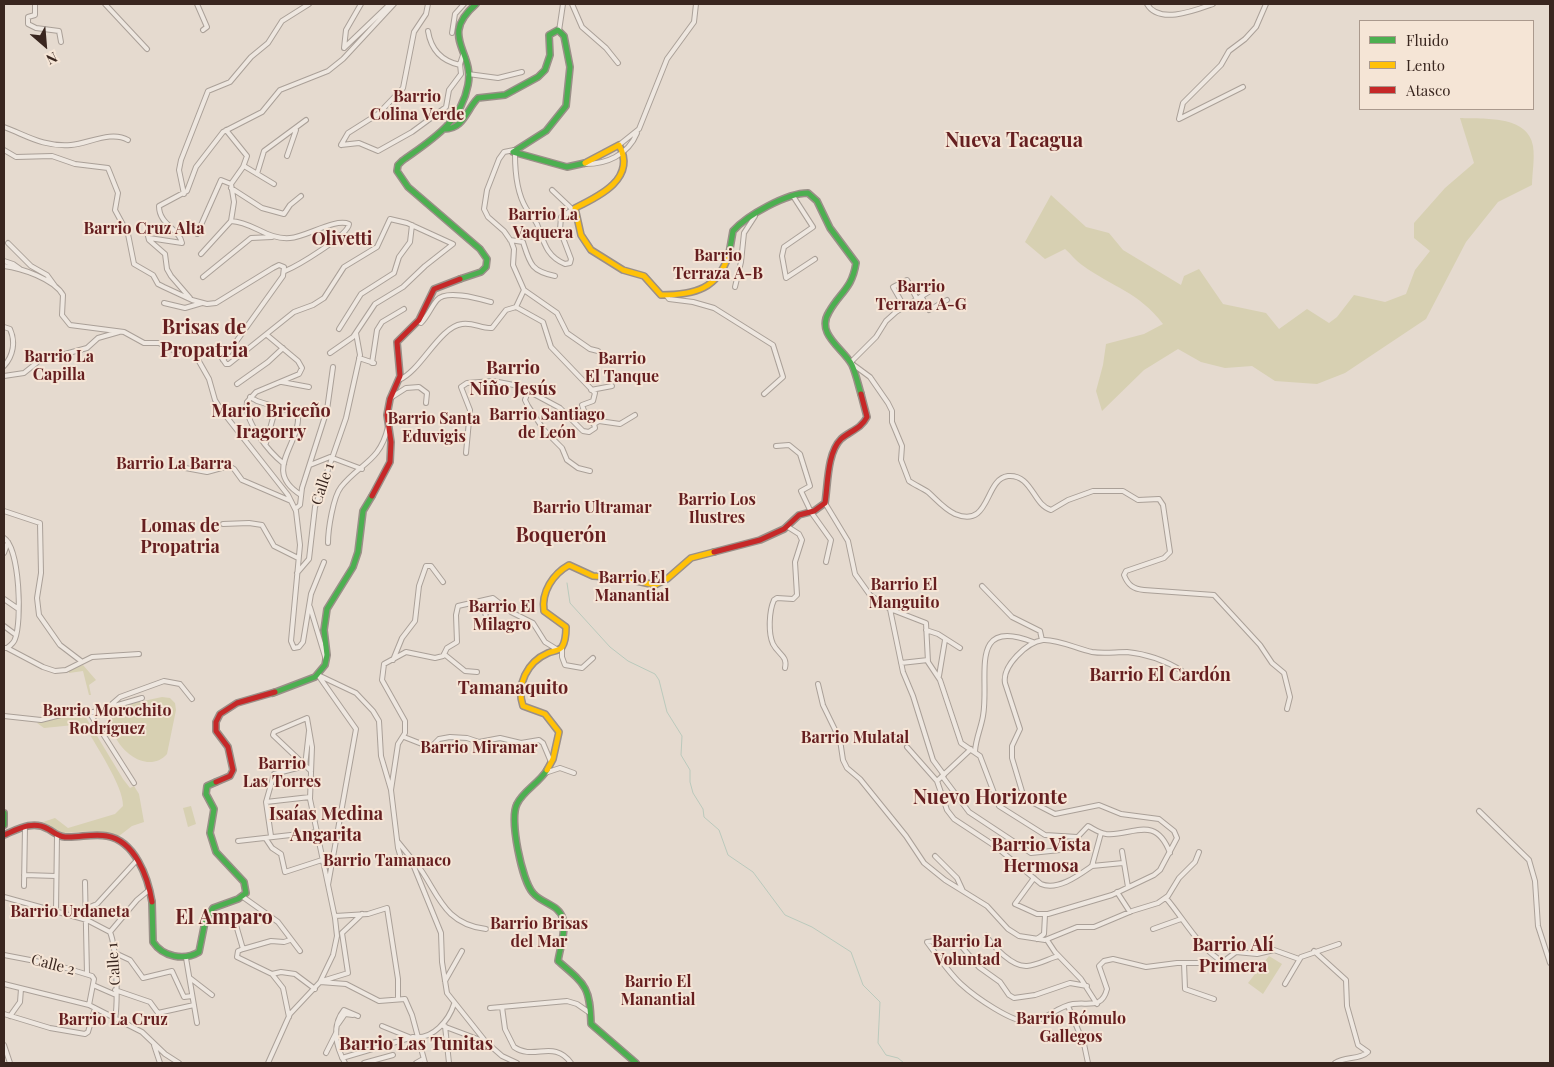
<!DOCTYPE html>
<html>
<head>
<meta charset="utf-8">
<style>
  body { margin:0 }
  #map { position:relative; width:1554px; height:1067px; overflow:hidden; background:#e5dacf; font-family:"Playfair Display",serif }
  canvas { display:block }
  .frame { position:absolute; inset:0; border:5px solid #39261f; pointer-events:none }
  .legend { position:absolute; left:1359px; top:20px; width:175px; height:90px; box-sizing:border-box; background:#f5e5d6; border:1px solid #aa998d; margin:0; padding:6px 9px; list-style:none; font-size:15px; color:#39261f }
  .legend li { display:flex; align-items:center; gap:10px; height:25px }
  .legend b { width:25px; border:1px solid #aa998d }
  .north { position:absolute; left:20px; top:20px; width:50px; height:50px; -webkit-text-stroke:4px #f5e5d6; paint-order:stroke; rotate:153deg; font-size:14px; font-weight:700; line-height:20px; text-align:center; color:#39261f }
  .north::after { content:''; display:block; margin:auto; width:18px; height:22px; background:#39261f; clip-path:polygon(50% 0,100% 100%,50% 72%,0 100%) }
</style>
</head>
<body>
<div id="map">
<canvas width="1554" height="1067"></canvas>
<div class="frame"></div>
<ul class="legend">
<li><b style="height:6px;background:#4caf50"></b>Fluido</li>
<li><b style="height:6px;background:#ffc107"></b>Lento</li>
<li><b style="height:6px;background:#c62828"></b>Atasco</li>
</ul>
<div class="north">N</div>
</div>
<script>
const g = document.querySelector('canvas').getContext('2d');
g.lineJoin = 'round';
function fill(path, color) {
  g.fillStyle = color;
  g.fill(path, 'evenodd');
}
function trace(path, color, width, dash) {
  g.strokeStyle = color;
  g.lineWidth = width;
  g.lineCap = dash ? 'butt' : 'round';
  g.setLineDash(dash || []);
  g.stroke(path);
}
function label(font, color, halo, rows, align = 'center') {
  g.font = font + ' "Playfair Display",serif';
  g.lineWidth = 4;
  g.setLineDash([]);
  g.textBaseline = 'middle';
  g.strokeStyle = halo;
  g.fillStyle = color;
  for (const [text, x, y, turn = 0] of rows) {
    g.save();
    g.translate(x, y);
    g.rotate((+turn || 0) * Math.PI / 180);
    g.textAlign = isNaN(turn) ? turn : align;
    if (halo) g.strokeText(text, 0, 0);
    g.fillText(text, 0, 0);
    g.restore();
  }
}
fill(new Path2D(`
  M1460,118c23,1 68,-3 73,28 2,13 -1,27 -1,39l-34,17 -32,40 -40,77 -81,54 -28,11 -42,-3 -23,-15 -27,2 -24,-6 -23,-13 -34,21 -42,41 -6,-20 7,-26 3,-21 38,-10 19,-10c-24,-32 -51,-37 -81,-59 -6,-4 -11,-11 -17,-16l-20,10 -20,-17 26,-47 35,32 23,6 14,17 58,35 3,-9 15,-7 24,35 43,9 13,16 28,-20 22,14 8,-6 17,-22 31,7 21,-8 9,-24 15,-19 -16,-13v-15l31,-35 29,-25z
  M83,665l13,15 -7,5 2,10h-2l-6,-24 -14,2v-3z
  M162,697l8,1 5,5 1,7 -9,44c-26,29 -75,-28 -47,-48z
  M82,711l41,68 7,9 4,-2 5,8 5,28 -12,4 -13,10 -27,-5 -30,2 -19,-11 12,-4 13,10 47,-14 8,-8c1,-20 -30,-64 -39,-82l-40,4 -7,-5z
  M191,806l5,18 -8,3 -5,-19z
  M1269,956l13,8 -19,30 -15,-11z`), '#d7d0b2');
trace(new Path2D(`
  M567,583l3,20 40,44 18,14 27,13 4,6 8,32 15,24 -1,19 9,15v12l3,11 10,16 1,8 15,13 9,25 25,17 32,43 27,12 39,25 12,33 17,17 -2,41 8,12 12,3 6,5`), '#bac9bc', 1);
const street = new Path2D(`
  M35,4v11l-7,2v7l8,4 23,3 2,11
  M105,4l42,45
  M197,4l10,23 -4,3
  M361,4l-15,26 -2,18 46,-44
  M572,4l10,23 24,21 12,15
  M1147,4c12,21 49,6 66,0
  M428,31c3,19 13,30 32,34
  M559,31l4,-27
  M452,33l3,-19 9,-10
  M468,74l30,4 24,-6
  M1243,87l-64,32 4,-16 38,-38 8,-14 16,-12 11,-12 10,-23
  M4,127c24,9 39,20 67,18 17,-1 40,-15 57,-5
  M226,130l21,26 -4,11 -12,17 3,18 -3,19
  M341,145l18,-2 19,8 34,-19 34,-25 3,-17 12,-16 -1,-10 3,-9
  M341,145l7,-12 30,-19 25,-26 11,-56 12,-18 2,-10
  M619,145l20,-16 28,-70 27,-37 2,-18
  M4,150l12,7 36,-1 23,8 33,4 10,25 -3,17 13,24 6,30 19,11 5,9 6,3 28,13 15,4 9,-1 57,-35 6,-3 5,2 -1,9 -60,84
  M514,150l-10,2 -5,7 -12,31 -3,19 4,8 16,14 7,10 3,8 -1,16 11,25 -8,17
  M515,154c0,17 2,39 11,54 3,6 8,10 11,16 7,18 9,32 28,40l5,-1 1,-4 -11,-29 1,-13 14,-9
  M287,156l9,-26
  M582,164c24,1 46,-9 55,-31
  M244,166l30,18
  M257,174l7,-23 42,-31
  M231,188l31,20 22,6 6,-9 11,-9
  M552,190l20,19
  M184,194l-5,-24 2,-10 27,-69 22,-9 21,-25 17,-14 14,-22 27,-17
  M793,196l20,31 -29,20 -2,9 4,22 29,-19
  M231,221c22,1 36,19 59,17 16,-1 45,-20 59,-14 -1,12 -52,42 -64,47
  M147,232l2,8 16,14 2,15 4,7 19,22
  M197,234l24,-54 10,4
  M149,238l33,5c-3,-15 -23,-18 -23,-37l28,-15 9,-24 27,-35 39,-20 18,-22 48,-19 15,-12 51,-55
  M510,240l13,2c7,22 8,29 32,34
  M8,243l23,23 16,9 8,11
  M201,254l30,-33
  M4,261l9,3 7,5
  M4,266c17,2 50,13 59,29l-1,20 8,10 54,7 20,11h15l14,7 19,-1 17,30 6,21 7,11 66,84 8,16 4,34 -9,96 3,7 5,-1 4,-5 8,-48 13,-32
  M203,277l48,-39 21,-1
  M735,287l6,-25 3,-29 11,-17
  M524,290l33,23 10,20 23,16 8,2
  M666,295l3,4 24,3 21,6 59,37 10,32 -19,17
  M921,296l8,14 18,-10
  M164,303l21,5 17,-5
  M904,306l-11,-19 14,-7 10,19
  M418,321l3,2c7,-7 10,-16 16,-23 9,-11 43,-1 54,2
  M4,327l6,2c6,13 3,27 -6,37
  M339,329l22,-35 33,-21 5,-16 11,-15 2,-17
  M267,335l31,26 4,7 -3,6 -43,18 -9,10c-3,20 22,50 37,62
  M215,348l11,16h3l65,-52 19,-7 11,-7 20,-31 33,-20 13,-28 17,4 46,21 -28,22 -22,21 -28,17 -22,33 -23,16
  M359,358l15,5
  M851,362l25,-25 10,-16 10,-9 44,-27
  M372,363l5,-33 5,-8 22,-13
  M851,363l19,14 18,26 4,8v11l10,24 -1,14 8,21c6,4 13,7 19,11 9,8 16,17 27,22 36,15 29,-35 53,-38 24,-2 25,29 43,34l17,-10 25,-9h30l15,9 21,-1 4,6 7,47 -6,6 -38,13 -2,4c4,10 9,14 20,15l70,5 46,50 12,18 12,10 6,24 -3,12
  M4,376l20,-3 15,-12 48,-13 11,-10 21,-6
  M399,380c22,-9 40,-53 63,-56 11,-2 20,5 30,4l14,-18 10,-3
  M282,382l27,5
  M237,384l31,-22 15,-14
  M591,390l21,-4
  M528,391l-3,9 3,6 16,24 18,18 5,12 11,8 12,3
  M250,397l7,4 41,13c3,31 -37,56 3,81
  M392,397l14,-9 13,-1 8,6 -1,10
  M594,424l5,-3 21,3 15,-9
  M266,443l10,-36
  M776,446l13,-1 11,9 10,32 -9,5 10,21 20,28 -5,22
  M466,453l4,-43 -9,-23 6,-4 26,-2 26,5 41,22 23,23 6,1 6,-4 -1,-4 -7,-5 -5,-14 11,-4 2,-8 -44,-46 -8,-25 -27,-15
  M310,465l20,-8 32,12
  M180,467l27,5 22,-6 5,3 8,11 49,21
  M825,503l23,38 7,33 15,21 20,14 36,14 2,39 12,18 21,63 19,13 19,50 46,29 32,2
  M295,509l5,-4 2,-17 25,-78 6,-43
  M4,511l36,12 1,50 -4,25 2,17 21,30 21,16
  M223,524l26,-1 13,2 12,21 24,12
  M4,538c16,11 18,84 11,101 -1,4 -4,6 -8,9
  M328,543c0,-13 5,-46 13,-56 19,-24 39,-25 47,-60
  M4,553l4,-11
  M297,573l12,-14 6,-52 31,-89 14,-63 -4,-22
  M982,586l30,31 28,14 2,9
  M4,599l13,9
  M310,607l16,53
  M890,609l13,63 10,24 20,64 11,15
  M4,626l12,9
  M488,627l-3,-15 9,-13
  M926,630l12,4 22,14
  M562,647v10l3,8 17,3 11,-10
  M4,648h3l36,19 12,4 11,-1 26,-13 47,-3
  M444,654l21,17 12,1
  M393,660l9,-22 13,-17 4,-35 7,-20h5l12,16
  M901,663l27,-3
  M785,668c3,-12 -7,-14 -12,-24 -5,-11 -4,-33 1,-44l3,-2 16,1 4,-4 -2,-33 7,-22 -3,-6 -11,-7
  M318,675l38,54 -28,156
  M318,675l38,18 17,18 6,10 2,35 10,34 7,58 5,17
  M939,676l6,-36
  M818,684l5,21 17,35 3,20 4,8 13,11 46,57 18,27 21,17 42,26 21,23 11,7 26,4 32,-13h17l38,-16 26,-8 10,-7 11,-18 16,-16 4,-10
  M111,707l31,-9
  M89,712l45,71
  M4,716l37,4 39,-10 7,3 18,-3 15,-13 44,-16 16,3 12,15
  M404,737l23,9 6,-1 6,-6 11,-2 17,1 12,4 21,-4 21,5 18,-3 4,3 8,19
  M907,747l30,34
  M971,749l-34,32 10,29 7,9 41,27 46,38c17,7 38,-9 51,-18l9,-33
  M975,751c1,-13 6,-23 8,-35 7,-38 -16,-100 50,-74
  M545,773l15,-5 14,5
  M942,776l27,36 62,41 29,-3 12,-7 16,-17c6,3 11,7 18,8 25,3 49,-21 64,19
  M391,790l7,-46 7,-11v-12l-23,-41 2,-16 22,-12 29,6 8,-2 4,-8 10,-6 -1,-27 2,-9 35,-8 18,14 22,11 12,19 13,8
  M266,802l44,-5
  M1479,811l50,49 6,21 3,45 12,37
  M271,836l-5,-34 8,-28 31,-8 4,-35
  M266,839l6,9 9,6 4,18 37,-12
  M238,841l79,-9
  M398,842l13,16
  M1122,851l6,36
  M935,856l22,22 6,13
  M410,857l31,76 1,29 5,31 39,49 16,14 15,7
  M416,863c22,28 26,61 70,66
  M1092,866l31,-3
  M24,875l32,1
  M1034,878l-19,26 22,10h11l64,-19 42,-20 6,-5 17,-32 -3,-7 -15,-12 -38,-5 -22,-9 -44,9 -31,-16 -12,-40v-12l8,-17 -15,-46c-3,-17 22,-41 38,-43 15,-1 34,9 49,12 12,2 23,0 35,0 20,2 38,8 55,19
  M85,882l2,92
  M24,886l1,-59
  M1117,892l13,20
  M4,897l83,23 23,12c7,17 8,70 5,88
  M243,897l35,25 22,29
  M1166,898c18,21 32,49 57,64
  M85,909l12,-5 40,-44
  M56,911l1,-76
  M335,916l33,-2 19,-6 11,71v20
  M236,925l7,24
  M1153,929l28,-10
  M110,932l27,-32 12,-10
  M342,933l20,-19
  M986,936c8,11 26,31 41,30 11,-1 21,-7 31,-10
  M1037,939l7,-5 1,-19
  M290,940l-6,2 -13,-1 -28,8 -5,2 -1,6 35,17 9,-2 14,2 20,15
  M1047,940l8,12 26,27 16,25
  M1314,951l32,29 1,26 11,39 10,7c-8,8 -23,4 -33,11
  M115,953l15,7 13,18 29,-7 12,26 8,-1
  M4,955l52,10 36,11 2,3 -5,26
  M186,958l11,65
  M1184,963l1,26 29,10
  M272,974l11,14 6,29
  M190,978l22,17
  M322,981l26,-8 -6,-40
  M445,981l17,-30
  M320,982l26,2 33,17 26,-2 7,16 13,48
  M4,984l85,21 53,27 23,22 14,9
  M1285,984l16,-27 38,-13
  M93,985l23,10
  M1087,986l-17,-3 -35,12 -21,3 -5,-3 -9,-13 -21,-15 -22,-26 -6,-2 -24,3c8,11 24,33 34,42 13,12 52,40 70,38 15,-2 27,-16 42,-18 16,-2 29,5 34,-15l-8,-23 5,-5 9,-2 33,8 31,-4h39l8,-2 12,-9 21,2 17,-4 25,9
  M115,990l35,12 8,11 36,-8
  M1068,1006l16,38 4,19
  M502,1007l3,22 9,18c20,14 40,-8 57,16
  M490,1008l77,-7 10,3 13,9
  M4,1014l46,14 35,6 3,-2 7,-24
  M10,1016l10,-14 1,-13
  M338,1024l7,-10 8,1
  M382,1026l27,11
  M443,1026l40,15
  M445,1026l4,37
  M4,1045l6,18
  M154,1045l6,18
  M326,1053l10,-20
  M342,1058l71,-21c20,3 36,-17 41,-33
  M268,1063l22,-49 30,-32 13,-27 4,-19 -2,-18 -25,-119 2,-52 -5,-29 -33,14 -1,3 38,36
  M345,1063c-9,-16 -14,-37 -1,-53l14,6
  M364,1063l29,-8
  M416,1063l7,-4`);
const fast = new Path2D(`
  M444,129c20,0 22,-19 34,-31l27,-3 33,-18 7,-7 5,-15 -1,-20 9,-5 6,6 6,31 -4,39 -20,25 -33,21 54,15 18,-4
  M729,254l4,-23c14,-16 54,-38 75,-38l9,8 13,27 26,35c-4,26 -16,29 -27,49 -14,22 15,37 23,53 4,9 6,19 9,29
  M460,279l21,-7 5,-5 1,-8 -7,-10 -72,-62 -11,-16 1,-6 4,-4c29,-21 59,-38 66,-76 7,-34 -30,-48 8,-81
  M273,693l42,-16 10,-12 2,-10 -3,-25 3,-21 26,-42 5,-15 5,-41 9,-15
  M547,770c-8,13 -24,21 -30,34 -8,15 5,77 16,89 9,11 26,11 30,26 3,13 -3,29 -5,42 28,24 32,26 33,63l45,39
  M4,813v12
  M152,902l1,40c10,15 31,19 46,10l6,-30 8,-14 25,-9 8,-6 -2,-11 -28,-30 -6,-19 4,-24 -8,-15 1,-8 9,-4`);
const slow = new Path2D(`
  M585,163l34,-18c18,33 -19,51 -44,63l6,27 10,15 32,20 21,6 17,19c34,0 57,-6 68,-41
  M547,770l6,-11 6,-27 -14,-18 -22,-8c-7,-21 4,-44 25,-53 5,-2 11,-2 14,-6 4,-6 4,-14 4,-20l-22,-16c-3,-19 9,-37 25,-46l24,11 30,2 32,7 12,-6 24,-21 23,-6`);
const jam = new Path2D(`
  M372,496l18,-34 1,-20 -4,-27 3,-16 10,-23 -3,-34 22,-22 15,-31 26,-10
  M714,552l46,-12 24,-11 15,-14 15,-4 11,-8c3,-19 2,-50 16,-64 9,-8 20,-10 26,-22l-6,-23
  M216,782l14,-6 3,-6 -5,-23 -12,-16v-9l4,-8 17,-11 38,-11
  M4,835c14,-6 29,-15 44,-6 6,3 9,7 17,8 14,1 28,-4 42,-1 28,5 41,41 45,66`);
trace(street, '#aaa098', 6);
trace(fast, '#9a8f88', 8);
trace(slow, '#9a8f88', 8);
trace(jam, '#9a8f88', 8);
trace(street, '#eee7e0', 4);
trace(fast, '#4caf50', 5);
trace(slow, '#ffc107', 5);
trace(jam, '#c62828', 5);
label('15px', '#39261f', '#f5e5d6', [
  ["Calle 1",323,484,-72],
  ["Calle 1",114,964,-94],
  ["Calle 2",53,965,14]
]);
label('bold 16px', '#661f20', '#f5e5d6', [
  ["Barrio",417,97],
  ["Colina Verde",417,115],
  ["Barrio La",543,215],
  ["Vaquera",543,233],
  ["Barrio Cruz Alta",144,229],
  ["Barrio",718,256],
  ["Terraza A-B",718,274],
  ["Barrio",921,287],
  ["Terraza A-G",921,305],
  ["Barrio La",59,357],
  ["Capilla",59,375],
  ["Barrio",622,359],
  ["El Tanque",622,377],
  ["Barrio Santiago",547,415],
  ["de León",547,433],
  ["Barrio Santa",434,419],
  ["Eduvigis",434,437],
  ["Barrio La Barra",174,464],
  ["Barrio Los",717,500],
  ["Ilustres",717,518],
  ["Barrio Ultramar",592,508],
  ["Barrio El",632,578],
  ["Manantial",632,596],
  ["Barrio El",904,585],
  ["Manguito",904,603],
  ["Barrio El",502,607],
  ["Milagro",502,625],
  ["Barrio Morochito",107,711],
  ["Rodríguez",107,729],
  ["Barrio Mulatal",855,738],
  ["Barrio Miramar",479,748],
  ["Barrio",282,764],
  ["Las Torres",282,782],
  ["Barrio Tamanaco",387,861],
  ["Barrio Urdaneta",70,912],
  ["Barrio Brisas",539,924],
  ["del Mar",539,942],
  ["Barrio La",967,942],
  ["Voluntad",967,960],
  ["Barrio El",658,982],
  ["Manantial",658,1000],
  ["Barrio Rómulo",1071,1019],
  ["Gallegos",1071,1037],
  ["Barrio La Cruz",113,1020]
]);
label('bold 18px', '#661f20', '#f5e5d6', [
  ["Olivetti",342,239],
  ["Barrio",513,368],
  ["Niño Jesús",513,389],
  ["Mario Briceño",271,411],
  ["Iragorry",271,432],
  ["Lomas de",180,526],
  ["Propatria",180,547],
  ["Barrio El Cardón",1160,675],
  ["Tamanaquito",513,688],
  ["Isaías Medina",326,814],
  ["Angarita",326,835],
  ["Barrio Vista",1041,845],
  ["Hermosa",1041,866],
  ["Barrio Alí",1233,945],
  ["Primera",1233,966],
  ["Barrio Las Tunitas",416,1044]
]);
label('bold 20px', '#661f20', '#f5e5d6', [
  ["Nueva Tacagua",1014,141],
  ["Brisas de",204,328],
  ["Propatria",204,351],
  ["Boquerón",561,536],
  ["Nuevo Horizonte",990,798],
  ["El Amparo",224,918]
]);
</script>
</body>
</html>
